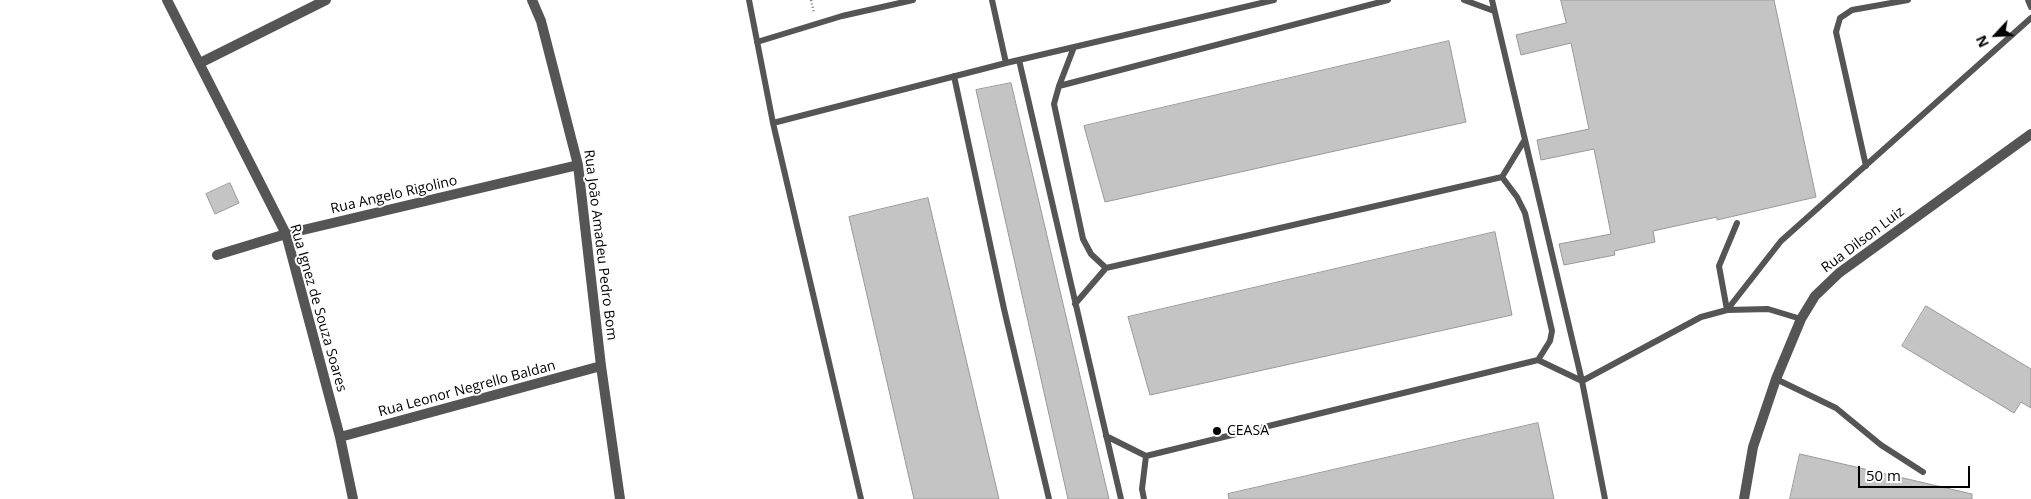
<!DOCTYPE html>
<html>
<head>
<meta charset="utf-8">
<style>
  body { margin:0 }
  #map { position:relative; width:2031px; height:499px; overflow:hidden; background:#fff; font-family:"Open Sans",sans-serif }
  canvas { display:block }
  .north { position:absolute; left:1971px; top:10px; width:50px; height:50px; -webkit-text-stroke:4px #fff; paint-order:stroke; rotate:245deg; font-size:14px; font-weight:700; line-height:20px; text-align:center; color:#000 }
  .north::after { content:''; display:block; margin:auto; width:18px; height:22px; background:#000; clip-path:polygon(50% 0,100% 100%,50% 72%,0 100%) }
  .scale { position:absolute; left:1858px; top:466px; width:112px; height:22px; box-sizing:border-box; border:2px solid #000; border-top:0; padding-left:6px; font-size:15px; line-height:18px; white-space:nowrap; color:#000; -webkit-text-stroke:4px #fff; paint-order:stroke }
</style>
</head>
<body>
<div id="map">
<canvas width="2031" height="499"></canvas>
<div class="north">N</div>
<div class="scale">50 m</div>
</div>
<script>
const g = document.querySelector('canvas').getContext('2d');
g.lineJoin = 'round';
function fill(path, color) {
  g.fillStyle = color;
  g.fill(path, 'evenodd');
}
function trace(path, color, width, dash) {
  g.strokeStyle = color;
  g.lineWidth = width;
  g.lineCap = dash ? 'butt' : 'round';
  g.setLineDash(dash || []);
  g.stroke(path);
}
function label(font, color, halo, rows, align = 'center') {
  g.font = font + ' "Open Sans",sans-serif';
  g.lineWidth = 4;
  g.setLineDash([]);
  g.textBaseline = 'middle';
  g.strokeStyle = halo;
  g.fillStyle = color;
  for (const [text, x, y, turn = 0] of rows) {
    g.save();
    g.translate(x, y);
    g.rotate((+turn || 0) * Math.PI / 180);
    g.textAlign = isNaN(turn) ? turn : align;
    if (halo) g.strokeText(text, 0, 0);
    g.fillText(text, 0, 0);
    g.restore();
  }
}
const building = new Path2D(`
  M1561,0h213l42,197 -99,23v-3l-64,14 2,11 -41,9 1,4 -51,10 -5,-21 52,-10 -17,-85 -53,11 -4,-20 52,-11 -18,-86 -50,12 -5,-20 50,-12z
  M1449,41l17,81 -361,80 -21,-76z
  M1011,83l98,416h-41l-92,-409z
  M230,183l9,20 -24,11 -9,-20z
  M928,198l71,301h-85l-65,-282z
  M1495,232l17,83 -362,80 -22,-78z
  M1926,306l105,63v39l-10,-6 -7,11 -112,-67z
  M1538,423l16,76h-325l-1,-5z
  M1800,454l172,40v5h-182z`);
fill(building, '#c4c4c4');
trace(building, '#999', 1);
trace(new Path2D(`
  M811,0l3,13`), '#777', 2.5, [1, 2.5]);
trace(new Path2D(`
  M749,0l24,123 88,376
  M992,0l14,63
  M1464,0l30,11
  M1492,0l90,381 23,118
  M2028,0l3,7
  M757,42l85,-26 71,-16
  M1074,47l-15,39 -5,18 29,135 8,15 15,14
  M1019,60l102,439
  M954,76l50,233 45,190
  M1059,86l329,-86
  M773,123l233,-60 268,-63
  M1866,166l-30,-134 4,-14 12,-8 56,-10
  M1502,177l15,20 8,16 27,118 -2,10 -12,19
  M1737,223l-18,43 8,44 54,-69 250,-223
  M1075,304l31,-36 396,-91 22,-36
  M1776,379l60,29 45,37 42,27
  M1106,436l40,20 392,-96 44,21 119,-64 26,-7 41,-1 33,10
  M1144,499l-2,-10 4,-33`), '#555', 6);
trace(new Path2D(`
  M167,0l119,234 54,203 13,62
  M532,0l9,21 37,144 23,201 19,133
  M200,63l126,-63
  M217,255l69,-21 292,-69
  M340,437l261,-71`), '#555', 10);
trace(new Path2D(`
  M1744,499l9,-52 23,-68 25,-60 14,-23 24,-23 192,-139`), '#555', 10);
for (const [x, y, r, color] of [
  [1217,431,5,"#000"]
]) {
  const dot = new Path2D();
  dot.arc(x, y, r, 0, 2 * Math.PI);
  g.fillStyle = color;
  g.fill(dot);
  trace(dot, '#fff', 2);
}
label('14px', '#000', '#fff', [
  ["Rua Angelo Rigolino",394,195,-13],
  ["Rua Dilson Luiz",1863,240,-37],
  ["Rua João Amadeu Pedro Bom",600,245,83],
  ["Rua Ignez de Souza Soares",318,308,74],
  ["Rua Leonor Negrello Baldan",467,389,-15]
]);
label('14px', '#000', '#fff', [
  ["CEASA",1227,431]
], 'left');
</script>
</body>
</html>
